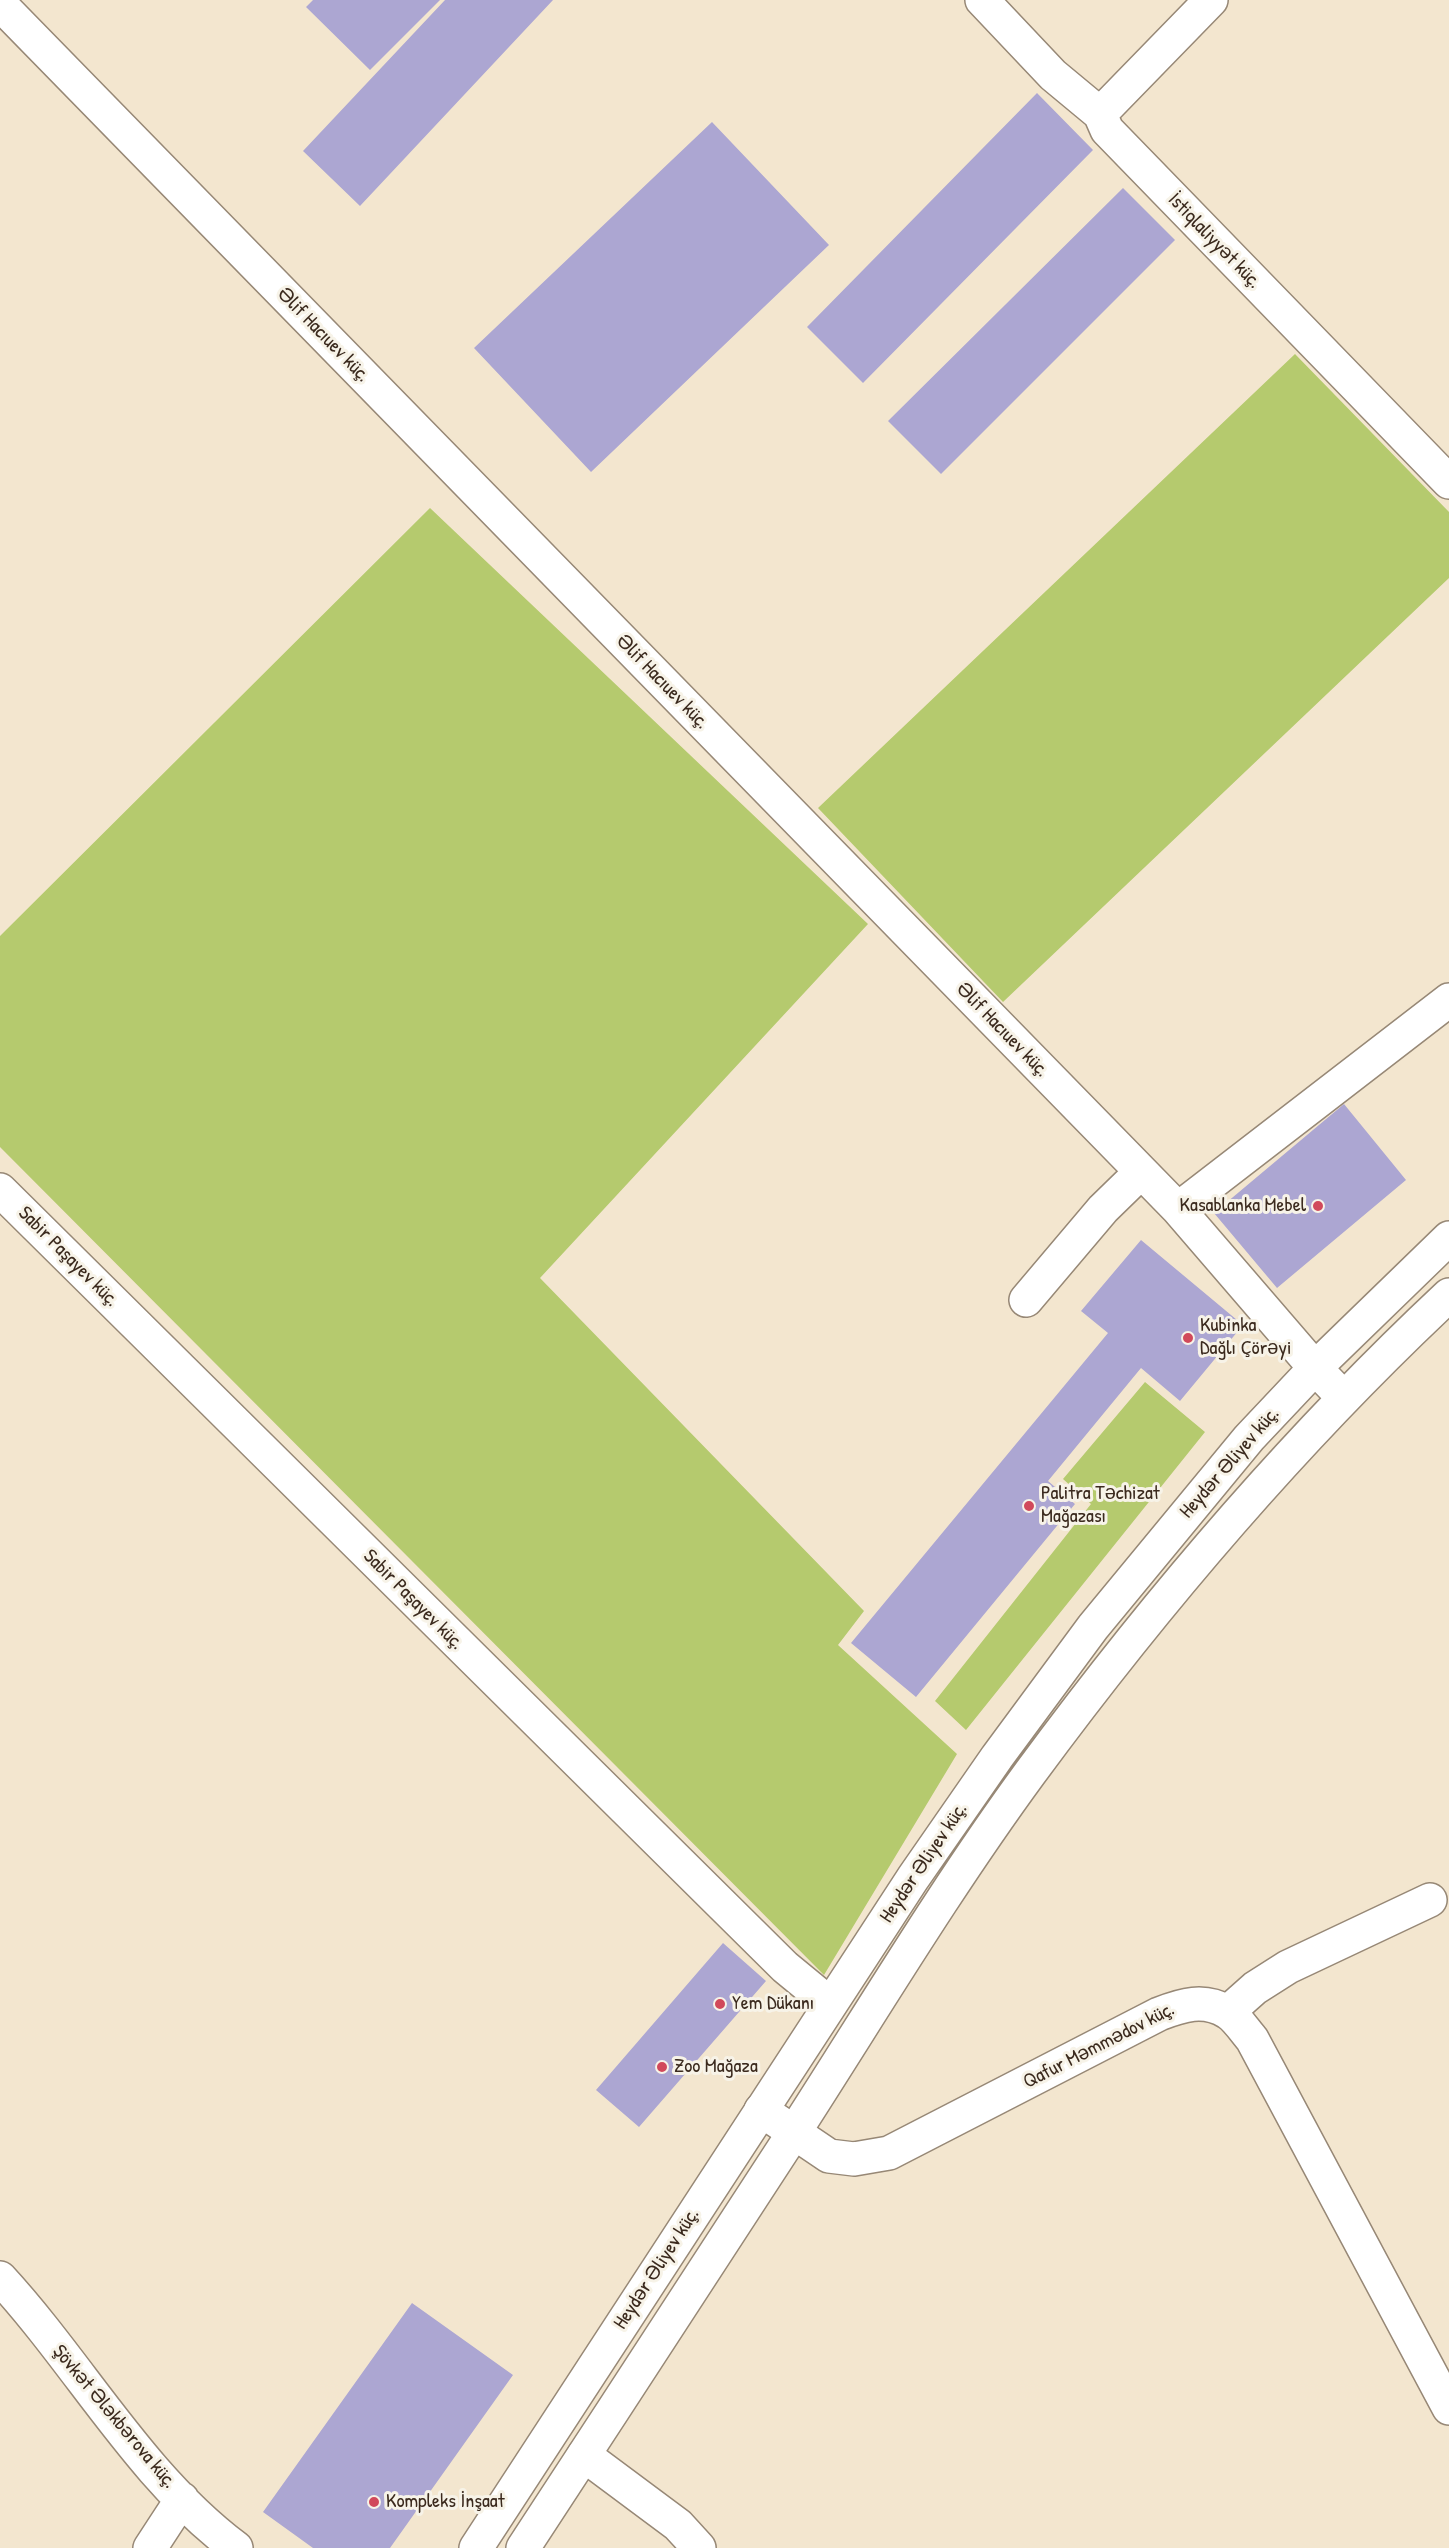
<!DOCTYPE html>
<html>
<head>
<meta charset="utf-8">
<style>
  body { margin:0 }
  canvas { display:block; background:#f3e6cf }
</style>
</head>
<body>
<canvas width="1449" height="2548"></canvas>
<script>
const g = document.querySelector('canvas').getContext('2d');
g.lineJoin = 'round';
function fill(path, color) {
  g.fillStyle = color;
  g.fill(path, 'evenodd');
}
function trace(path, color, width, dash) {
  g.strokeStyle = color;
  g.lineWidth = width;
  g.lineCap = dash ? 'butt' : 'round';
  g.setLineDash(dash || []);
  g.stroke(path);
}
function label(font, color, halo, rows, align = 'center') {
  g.font = font + ' "Patrick Hand",sans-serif';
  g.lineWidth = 6;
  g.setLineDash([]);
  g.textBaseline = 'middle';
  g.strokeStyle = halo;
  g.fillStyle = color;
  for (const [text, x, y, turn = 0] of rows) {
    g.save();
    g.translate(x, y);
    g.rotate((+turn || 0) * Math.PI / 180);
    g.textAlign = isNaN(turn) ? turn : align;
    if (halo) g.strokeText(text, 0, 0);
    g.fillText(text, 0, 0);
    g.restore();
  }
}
fill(new Path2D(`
  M1295,354l154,158v66l-446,424 -185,-194z
  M430,508l438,416 -328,354 324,333 -26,34 119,109 -133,221 -824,-828v-211z
  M1145,1382l60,50 -239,298 -31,-29 156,-197 -28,-25z`), '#b5ca6e');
fill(new Path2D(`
  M313,0h127l-70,70 -64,-63z
  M445,0h108l-193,206 -57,-55z
  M1037,93l56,57 -230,233 -56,-56z
  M712,122l117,123 -238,227 -117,-124z
  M1123,188l52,52 -234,234 -53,-53z
  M1344,1104l62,76 -129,108 -63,-75z
  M1141,1240l102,85 -63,76 -39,-33 -93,113 27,23 -159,193 -65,-54 257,-310 -27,-22z
  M723,1943l43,38 -127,146 -43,-37z
  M412,2303l101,72 -123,173h-77l-50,-36z`), '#aca6d2');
const minor = new Path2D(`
  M982,0l71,75 47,39 7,16 342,352
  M0,4l1178,1205 137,159 29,30
  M1100,114l111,-114
  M0,1190l785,777 45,37
  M1178,1209l271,-209
  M1026,1300l77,-91 38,-37
  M1228,2012l27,-24 33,-21 142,-67
  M761,2110l68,46 25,3 35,-6 270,-139c23,-9 45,-16 68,-2 9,5 18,19 25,27l197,369
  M0,2278c81,88 139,197 236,270
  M584,2455l94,70 21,23
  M150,2548l32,-49`);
const major = new Path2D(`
  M476,2548l437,-670 84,-121 96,-130 156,-189 66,-70 134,-130
  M523,2548c90,-138 181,-276 270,-414 78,-121 152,-245 237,-361 126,-171 264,-333 419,-478`);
trace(minor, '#978876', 36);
trace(major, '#978876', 36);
trace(minor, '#fff', 33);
trace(major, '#fff', 33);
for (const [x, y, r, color] of [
  [1318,1206,6,"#d1495b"],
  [1188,1338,6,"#d1495b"],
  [1029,1506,6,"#d1495b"],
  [720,2004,6,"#d1495b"],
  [662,2067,6,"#d1495b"],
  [374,2502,6,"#d1495b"]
]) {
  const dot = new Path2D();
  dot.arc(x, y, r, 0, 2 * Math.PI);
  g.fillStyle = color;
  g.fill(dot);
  trace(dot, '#f7f3e8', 2);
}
label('20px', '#3b2a1e', '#f7f3e8', [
  ["İstiqlaliyyət küç.",1214,241,46],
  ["Əlif Hacıuev küç.",323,335,46],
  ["Əlif Hacıuev küç.",662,682,46],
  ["Əlif Hacıuev küç.",1002,1030,46],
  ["Sabir Paşayev küç.",68,1257,45],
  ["Heydər Əliyev küç.",1230,1463,-49],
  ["Sabir Paşayev küç.",413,1600,45],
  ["Heydər Əliyev küç.",924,1863,-56],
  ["Qafur Məmmədov küç.",1099,2046,-27],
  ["Heydər Əliyev küç.",657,2269,-57],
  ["Şövkət Ələkbərova küç.",114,2417,50]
]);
label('20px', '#3b2a1e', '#f7f3e8', [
  ["Kasablanka Mebel",1306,1206,"right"],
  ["Kubinka",1200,1326],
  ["Dağlı Çörəyi",1200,1349],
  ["Palitra Təchizat",1041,1494],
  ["Mağazası",1041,1517],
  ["Yem Dükanı",732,2004],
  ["Zoo Mağaza",674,2067],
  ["Kompleks İnşaat",386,2502]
], 'left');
</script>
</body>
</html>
